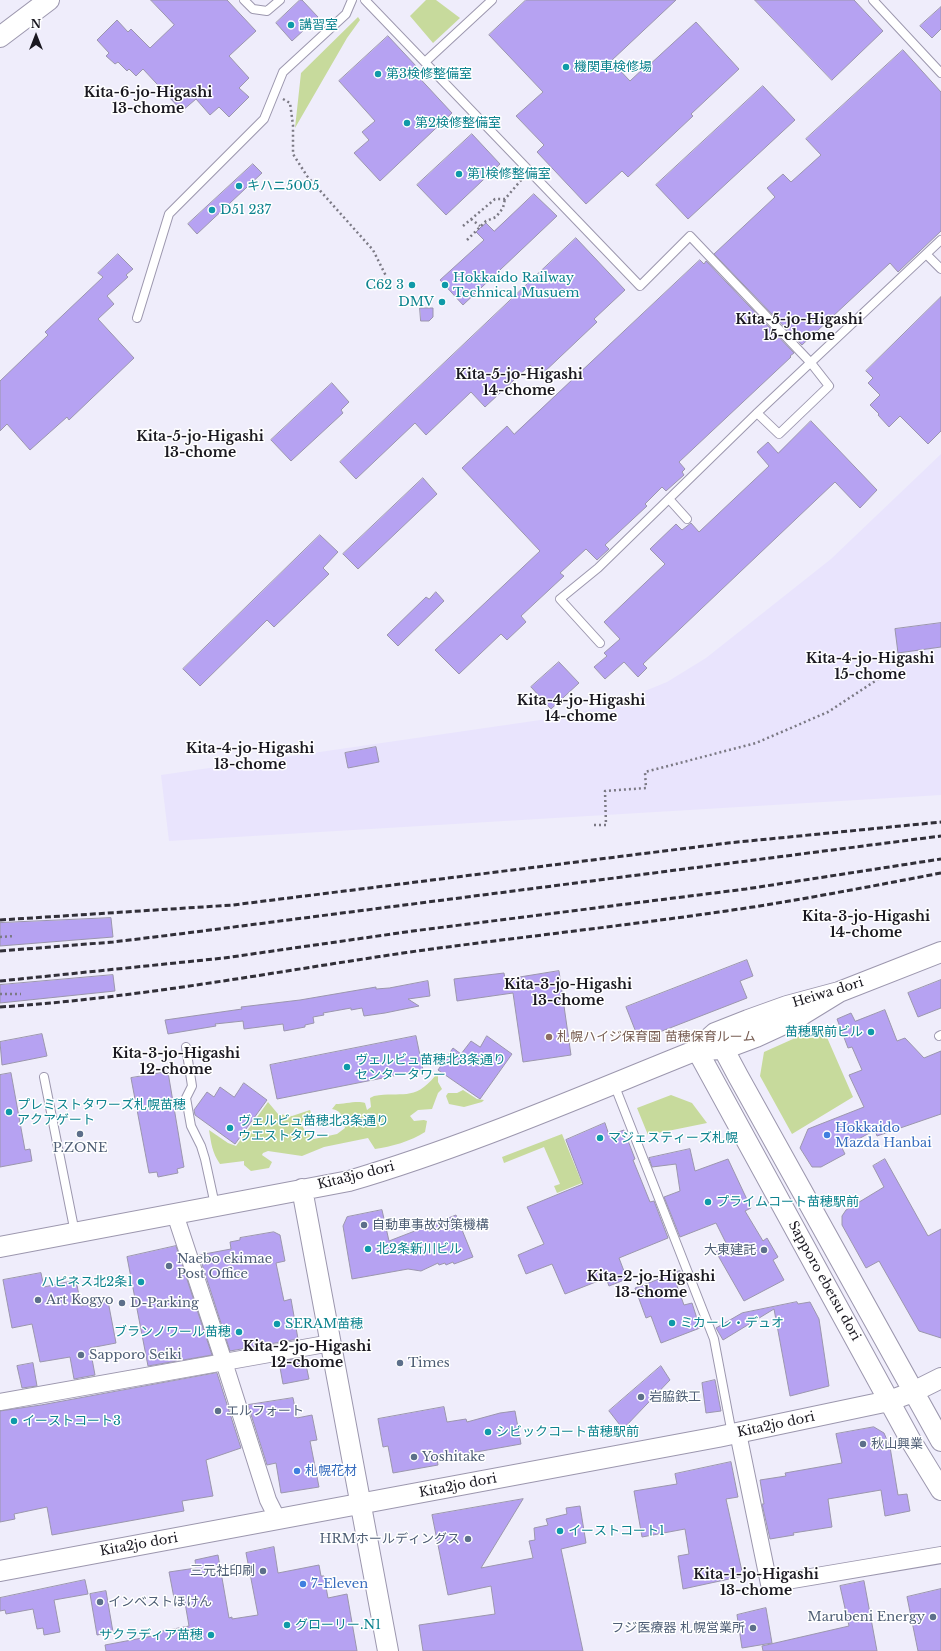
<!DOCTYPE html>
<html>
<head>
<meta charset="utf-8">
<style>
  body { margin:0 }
  #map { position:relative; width:941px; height:1651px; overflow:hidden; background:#efedfb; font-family:"Libre Baskerville",serif }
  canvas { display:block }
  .north { position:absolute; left:16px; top:16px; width:40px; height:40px; -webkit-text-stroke:3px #fff; paint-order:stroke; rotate:0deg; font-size:11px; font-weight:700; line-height:16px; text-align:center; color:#1a1820 }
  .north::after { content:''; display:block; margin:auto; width:14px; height:18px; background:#1a1820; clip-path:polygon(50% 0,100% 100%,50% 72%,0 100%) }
</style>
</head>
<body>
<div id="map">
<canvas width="941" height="1651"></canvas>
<div class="north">N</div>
</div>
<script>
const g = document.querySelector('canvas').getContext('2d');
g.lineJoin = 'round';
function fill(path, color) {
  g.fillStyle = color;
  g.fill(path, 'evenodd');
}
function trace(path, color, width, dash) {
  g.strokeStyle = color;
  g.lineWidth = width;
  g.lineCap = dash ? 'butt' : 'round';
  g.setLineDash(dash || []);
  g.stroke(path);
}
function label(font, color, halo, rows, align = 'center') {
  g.font = font + ' "Libre Baskerville","Noto Sans JP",serif';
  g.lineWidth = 3;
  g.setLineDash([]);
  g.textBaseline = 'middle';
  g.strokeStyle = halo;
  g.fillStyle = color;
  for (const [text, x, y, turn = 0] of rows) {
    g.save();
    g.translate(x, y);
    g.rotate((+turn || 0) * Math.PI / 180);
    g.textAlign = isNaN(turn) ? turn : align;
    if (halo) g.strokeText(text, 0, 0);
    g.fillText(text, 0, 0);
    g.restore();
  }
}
fill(new Path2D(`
  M941,454v341l-772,46 -8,-66 400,-58 57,-15 49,-20 39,-24 125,-99z`), '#e9e4fd');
fill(new Path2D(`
  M426,0h10l24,18 -27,25 -23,-27z
  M358,17l2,3 -13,18 -52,90 6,-55z
  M822,1026l31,71 -61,37 -32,-58 4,-24z
  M435,1076h3v6l4,7 -4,4 -6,16 -14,1 -8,6 4,5 10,-1 3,1 -2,11c-14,9 -34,15 -50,17l-7,-11 -44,9 -22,9 -34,-5 -5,2 -1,2 10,7 -3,6 -18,3 -7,-6v-4l-24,3c-8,-11 -9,-22 -11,-34l19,13 8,3 32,-44 10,12 14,2 18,-6 1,3c-17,10 -7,16 3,26l23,-5 8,-6c-2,-9 -2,-17 -13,-19l4,-5c8,0 22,-4 29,-1l2,7 4,-3 -1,-9 4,-2c27,-5 40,6 61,-20z
  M463,1090l14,9 7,1 -2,2 -18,5 -15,-3 -3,-8 2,-3h9z
  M671,1095l21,8 15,20 -59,12 -11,-27z
  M562,1134l20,49 -25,10 -3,-7 6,-2 -16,-37 -40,16 -2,-6z`), '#c7da9c');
const building = new Path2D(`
  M151,0h76l29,31 -27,25 20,22 -10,10 10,9 -20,20 -10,-10 -9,8 -14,-16 -14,12 -39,-42 -7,7 -7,-7 -2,2 -9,-9 -3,2 -9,-8 3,-3 -12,-13 20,-20 11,12 3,-3 19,19 24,-23z
  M300,0h2l16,17 -26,24 -16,-18z
  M526,0h150l-65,61 19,20 16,-15 1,1 49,-45 43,47 -48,45 2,2 -65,61 -6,-6 -36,33 -49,-52 7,-7 -28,-29 27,-24 -54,-57z
  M755,0h99l29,31 -51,49z
  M941,7v22l-9,9 -12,-12z
  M388,36l29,31 -4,4 39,42 -72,68 -26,-28 15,-13 -7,-8 13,-11 -36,-40z
  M903,50l38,42v139l-43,41 -8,-9 -88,82 -88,-91 61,-57 -8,-9 16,-14 8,8 30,-27 -15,-16z
  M763,86l32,34 -107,99 -32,-34z
  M472,134l28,30 -54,51 -29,-30z
  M253,164l9,9 -65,61 -9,-10z
  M534,194l23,22 -94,89 -23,-25 44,-40 -8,-8 5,-5 5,-4 8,8z
  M576,238l49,52 -31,29 3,3 -57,54 -10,-11 -45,42 -14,-15 -45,43 -11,-12 -59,56 -16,-17z
  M118,254l15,15 -7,6 2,2 -21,19 7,8 -16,15 36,39 -65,62 -2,-3 -37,33 -23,-26 -7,7v-50l48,-46 -3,-3 58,-55 -5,-4z
  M700,260l4,4 2,-3 88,92 -4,3 1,1 -112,105 6,7 -3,3 2,3 -18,16 -4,-4 -17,17 2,2 -42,39 4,4 -12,11 -11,-11 -26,24 4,3 -43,40 5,6 -19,18 -6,-6 -42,40 -24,-24 105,-99 -78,-83 45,-42 7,8z
  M941,297v134l-13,13 -28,-28 -11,11 -11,-12 1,-1 -9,-9 10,-10 -12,-12 5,-5 -7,-7z
  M420,308h13v9l-4,4h-8z
  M332,383l17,19 -8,8 2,3 -52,48 -20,-21z
  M811,421l66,69 -17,18 -25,-26 -192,182 4,4 -9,9 -14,-15 -19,17 -11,-12 13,-11 -3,-3 16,-14 -16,-17 61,-58 -15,-15 26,-25 6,6 9,-7 8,9 70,-66 -12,-14 11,-10 10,11z
  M423,478l14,16 -79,75 -15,-15z
  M320,535l18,17 -15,16 6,6 -55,53 -7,-7 -67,66 -17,-17z
  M436,592l8,9 -46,45 -11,-11 39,-38 3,2z
  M941,623v24l-43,6 -3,-24z
  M559,662l20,21 -28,26 -20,-22z
  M376,747l3,15 -31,6 -3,-15z
  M111,918l2,19 -113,9v-23z
  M747,960l6,16 -13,5 7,17 -108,42 -13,-33z
  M559,971l12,84 -48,7 -10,-69 -56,8 -3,-22 50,-6 1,6z
  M113,975l2,16 -115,12v-18z
  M941,980v28l-23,9 -10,-24z
  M428,981l2,15 -22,3 11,7 -34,7 -21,3 -2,-8 -11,2v-2l-28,5 1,2 -11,2 1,6 -9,2v2l-21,4 -1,-7 -39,5 -1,-8 -28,3 1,2 -48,8 -3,-14 77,-11 -1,-2 59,-7 76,-13v2l13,-1z
  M885,1010l12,31 8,-3 19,20 17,-7v63l-64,22 -2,-6 -33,18 3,6 -24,13h-9l-12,-19 8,-19 56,-22 -15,-32 13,-5 -10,-23 -4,1 -11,-29 14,-6 4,8z
  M42,1034l5,22 -45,9 -2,-23z
  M416,1036l7,34 -146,29 -7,-34z
  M487,1036l25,18 -32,45 -42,-29 15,-22 8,6 10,-13 9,6z
  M168,1072l16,95 -7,2 1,4 -20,4 -1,-5 -8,1 -18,-95z
  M11,1073l14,77 5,-1 2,12 -32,6v-92z
  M244,1083l23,17 -32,44 -40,-29 -1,-5 13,-18 7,5 6,-10 14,10z
  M605,1123l4,12 15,-5 11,29 -2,1 17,42 4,-1 14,37 -49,20 8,21 -18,7 -3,-8 -41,16 -13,-30 -26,10 -8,-19 26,-11 -17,-37 56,-23 -17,-44z
  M690,1149l5,22 33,-12 23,49 -6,3 18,30 4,-3 11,19 -5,3 11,20 -40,21 -28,-49 10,-9 -10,-20 -36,14 -16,-40 16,-6 -4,-27 -24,3 -3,-9z
  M885,1159l43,77 13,-7v109l-22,-7 -40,-70 -13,7 -24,-43v-9l4,-6 38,-23 -11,-21z
  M382,1210l7,31 67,-26 17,42 -19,7 -1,-2 -7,3 -1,-2 -6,2 -1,-2 -17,8 -13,-2 -56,10 -9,-53 4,-9z
  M274,1232l6,3 5,26 -9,2 8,38 7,-2 7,40 -68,12 -31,-96 32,-6 -1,-7 10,-2v-2z
  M176,1246l36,109 -64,11 -21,-109z
  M680,1271l3,9 -6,6 7,19 8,-2 8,25 -39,15 -10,-27 -5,2 -11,-30 24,-9 -1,-3z
  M41,1273l3,14 32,-7 5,26 27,-5 8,42 -26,5 5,27 -21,4 -4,-22 -30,5 -8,-38 -20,4 -9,-48z
  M797,1302l1,2 12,-2 9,17 10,67 -39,10 -16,-87 -51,31 -7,-12 26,-15z
  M301,1358l1,2h3l4,19 -26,5 -4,-22z
  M33,1363l4,23 -15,2 -5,-22z
  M661,1366l9,14 -47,49 -14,-18z
  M217,1373l24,75 -35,12 7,36 -31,5 2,10 -132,24 -5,-28 -33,7 1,5 -15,3v-111l41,-6z
  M715,1380l6,31 -15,2 -4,-30z
  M293,1398l4,20 15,-3 5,25 -7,1 9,46 -38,6 -5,-30 -9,2 -19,-60z
  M444,1407l3,15 19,-3 1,3 33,-9 15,-2 6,33 -84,15 1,6 -45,8 -5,-27 -5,1 -5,-28z
  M874,1427l10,6 6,14 8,48 9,-1 3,17 -25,5 -4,-26 -53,9 4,28 -39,6 1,2 -24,4 -8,-35h2l-4,-24 26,-4 -1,-3 57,-10 -6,-29z
  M731,1462l7,35 -12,2 17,77 -60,13 -5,-33 11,-2 -4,-25 -43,8 -8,-46 43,-7 -2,-10z
  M523,1499l-42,69 52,-10 -4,-17 6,-1 -1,-12 14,-3 -2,-6 21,-5 -1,-6 14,-2 6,37 -25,6 22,102h-160l-4,-26 76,-11 -4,-28 -43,9 -16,-80z
  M274,1547l4,26 41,-8 2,11h3l4,22 19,-4 10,57h-251l-1,-6 53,-10v-3l31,-6 -5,-29 -10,1 -5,-26 27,-4 -1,-8 23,-5 11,63 3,-1v2l26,-4 -12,-62z
  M85,1580l3,14 -34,6 6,32 -16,3 -1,-7 -6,1 -4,-20 -27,5 -1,-4 -5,1v-13z
  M864,1581l13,70h-114l-1,-5 87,-20 -9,-40z
  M941,1589v62h-23l-11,-54z
  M106,1591l7,41 -16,3 -7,-41z
  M766,1608l6,35 -30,5 -5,-33z`);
fill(building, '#b6a2f2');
trace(building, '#9b96ad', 1);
const service = new Path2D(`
  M244,0l9,9 14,2 13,-11
  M365,0l275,286 50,-50 121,127 18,23 -50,48 -22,-21
  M873,0l68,73
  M425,62l67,-62
  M926,254l15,15
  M137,318l32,-104 95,-95 19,-47 63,-58 6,-14
  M669,499l18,20
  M600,643l-40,-44 38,-31 159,-155 184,-173
  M939,1036l2,-1
  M186,1047l6,39 -6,12 5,28 10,20 4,13 10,46
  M44,1077l31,156
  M614,1084l100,255 18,95`);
const minor = new Path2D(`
  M175,1214l49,148 44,138 10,20
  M0,1402l331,-59
  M738,1433l31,151 172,-29`);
const tertiary = new Path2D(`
  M0,37l49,-37
  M715,1033l23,43 203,365
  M706,1041l9,-8 33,-13 39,-14 52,-14 102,-40
  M697,1050l214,391 30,49
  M302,1189l86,462
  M0,1247l349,-66c119,-35 233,-85 348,-131l27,-1 32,-12 39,-18 44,-27
  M0,1571l718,-134 171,-36 24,-9 28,-14`);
trace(service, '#9c97ae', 10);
trace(minor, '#9c97ae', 18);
trace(tertiary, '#9c97ae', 22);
trace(new Path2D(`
  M283,99l7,4 3,22v29l14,22 66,74 13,26
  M471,219l9,7
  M463,226l32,-27h10l17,-20
  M467,240l19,-19 10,-4 7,-9 2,-9
  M594,825h12l-1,-34 41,-3 -1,-16 111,-29 72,-31 64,-42
  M0,937l15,-1
  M0,994h21`), '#7b7984', 2.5, [2, 3]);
trace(service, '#fff', 8);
trace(minor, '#fff', 16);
trace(tertiary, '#fff', 20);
trace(new Path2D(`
  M0,920l233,-15 495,-62 213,-21
  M0,951l113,-9 74,-9 754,-97
  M0,981l224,-23 189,-27 333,-42 195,-30
  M0,1007c140,-9 278,-36 417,-56 111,-15 224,-27 336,-44 63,-10 125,-22 188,-34`), '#312f38', 3, [6, 3]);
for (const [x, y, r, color] of [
  [291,25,4,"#0f9aa8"],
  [566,67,4,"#0f9aa8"],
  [378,74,4,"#0f9aa8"],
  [407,123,4,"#0f9aa8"],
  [459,174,4,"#0f9aa8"],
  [239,186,4,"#0f9aa8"],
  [212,210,4,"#0f9aa8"],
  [412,285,4,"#0f9aa8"],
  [445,285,4,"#0f9aa8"],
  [442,302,4,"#0f9aa8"],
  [871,1032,4,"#0f9aa8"],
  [549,1037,4,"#8d6e63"],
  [347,1067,4,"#0f9aa8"],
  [9,1112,4,"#0f9aa8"],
  [230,1128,4,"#0f9aa8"],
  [80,1134,4,"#5c6f8a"],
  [827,1135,4,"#3f7fe0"],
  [600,1138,4,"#0f9aa8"],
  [708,1202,4,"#0f9aa8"],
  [364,1225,4,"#5c6f8a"],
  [368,1249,4,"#0f9aa8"],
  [764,1250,4,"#5c6f8a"],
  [169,1266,4,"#5c6f8a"],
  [141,1282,4,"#0f9aa8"],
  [38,1300,4,"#5c6f8a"],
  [122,1303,4,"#5c6f8a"],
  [672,1323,4,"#0f9aa8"],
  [277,1324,4,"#0f9aa8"],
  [239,1332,4,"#0f9aa8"],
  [81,1355,4,"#5c6f8a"],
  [400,1363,4,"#5c6f8a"],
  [641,1397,4,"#5c6f8a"],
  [218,1411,4,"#5c6f8a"],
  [14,1421,4,"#0f9aa8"],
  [488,1432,4,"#0f9aa8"],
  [863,1444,4,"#5c6f8a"],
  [414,1457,4,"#5c6f8a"],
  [297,1471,4,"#3f7fe0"],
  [560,1531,4,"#0f9aa8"],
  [468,1539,4,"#5c6f8a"],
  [263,1571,4,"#5c6f8a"],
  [303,1584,4,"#3f7fe0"],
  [100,1602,4,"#5c6f8a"],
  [933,1617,4,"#5c6f8a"],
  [287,1625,4,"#0f9aa8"],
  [753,1628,4,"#5c6f8a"],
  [211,1635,4,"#0f9aa8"]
]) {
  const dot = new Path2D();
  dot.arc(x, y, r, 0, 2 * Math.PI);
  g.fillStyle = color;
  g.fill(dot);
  trace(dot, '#fff', 1.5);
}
label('13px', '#0d838f', '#fff', [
  ["講習室",299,25],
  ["機関車検修場",574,67],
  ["第3検修整備室",386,74],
  ["第2検修整備室",415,123],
  ["第1検修整備室",467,174],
  ["キハニ5005",247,186],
  ["D51 237",220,210],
  ["Hokkaido Railway",453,278],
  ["Technical Musuem",453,293],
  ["C62 3",404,285,"right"],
  ["DMV",434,302,"right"],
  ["苗穂駅前ビル",863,1032,"right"],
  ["ヴェルビュ苗穂北3条通り",355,1060],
  ["センタータワー",355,1075],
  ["プレミストタワーズ札幌苗穂",17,1105],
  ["アクアゲート",17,1120],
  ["ヴェルビュ苗穂北3条通り",238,1121],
  ["ウエストタワー",238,1136],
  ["マジェスティーズ札幌",608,1138],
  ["プライムコート苗穂駅前",716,1202],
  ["北2条新川ビル",376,1249],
  ["ハピネス北2条1",133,1282,"right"],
  ["ミカーレ・デュオ",680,1323],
  ["SERAM苗穂",285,1324],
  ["ブランノワール苗穂",231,1332,"right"],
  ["イーストコート3",22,1421],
  ["シビックコート苗穂駅前",496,1432],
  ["イーストコート1",568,1531],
  ["グローリー.N1",295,1625],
  ["サクラディア苗穂",203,1635,"right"]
], 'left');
label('13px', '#1a1820', '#fff', [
  ["Heiwa dori",828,993,-17],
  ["Kita3jo dori",356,1176,-14],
  ["Sapporo ebetsu dori",824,1281,61],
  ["Kita2jo dori",776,1425,-12],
  ["Kita2jo dori",458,1486,-11],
  ["Kita2jo dori",139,1545,-10]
]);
label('13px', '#785e54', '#fff', [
  ["札幌ハイジ保育園 苗穂保育ルーム",557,1037]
], 'left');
label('13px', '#366cbe', '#fff', [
  ["Hokkaido",835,1128],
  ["Mazda Hanbai",835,1143],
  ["札幌花材",305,1471],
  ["7-Eleven",311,1584]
], 'left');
label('13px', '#4e5e75', '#fff', [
  ["P.ZONE",80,1148,"center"],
  ["自動車事故対策機構",372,1225],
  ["大東建託",756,1250,"right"],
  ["Naebo ekimae",177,1259],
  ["Post Office",177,1274],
  ["Art Kogyo",46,1300],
  ["D-Parking",130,1303],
  ["Sapporo Seiki",89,1355],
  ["Times",408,1363],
  ["岩脇鉄工",649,1397],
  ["エルフォート",226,1411],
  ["秋山興業",871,1444],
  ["Yoshitake",422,1457],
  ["HRMホールディングス",460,1539,"right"],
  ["三元社印刷",255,1571,"right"],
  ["インベストほけん",108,1602],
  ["Marubeni Energy",925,1617,"right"],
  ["フジ医療器 札幌営業所",745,1628,"right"]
], 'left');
label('bold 14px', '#1a1820', '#fff', [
  ["Kita-6-jo-Higashi",148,93],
  ["13-chome",148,109],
  ["Kita-5-jo-Higashi",799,320],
  ["15-chome",799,336],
  ["Kita-5-jo-Higashi",519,375],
  ["14-chome",519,391],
  ["Kita-5-jo-Higashi",200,437],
  ["13-chome",200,453],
  ["Kita-4-jo-Higashi",870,659],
  ["15-chome",870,675],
  ["Kita-4-jo-Higashi",581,701],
  ["14-chome",581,717],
  ["Kita-4-jo-Higashi",250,749],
  ["13-chome",250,765],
  ["Kita-3-jo-Higashi",866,917],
  ["14-chome",866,933],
  ["Kita-3-jo-Higashi",568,985],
  ["13-chome",568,1001],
  ["Kita-3-jo-Higashi",176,1054],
  ["12-chome",176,1070],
  ["Kita-2-jo-Higashi",651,1277],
  ["13-chome",651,1293],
  ["Kita-2-jo-Higashi",307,1347],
  ["12-chome",307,1363],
  ["Kita-1-jo-Higashi",756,1575],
  ["13-chome",756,1591]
]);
</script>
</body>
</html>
